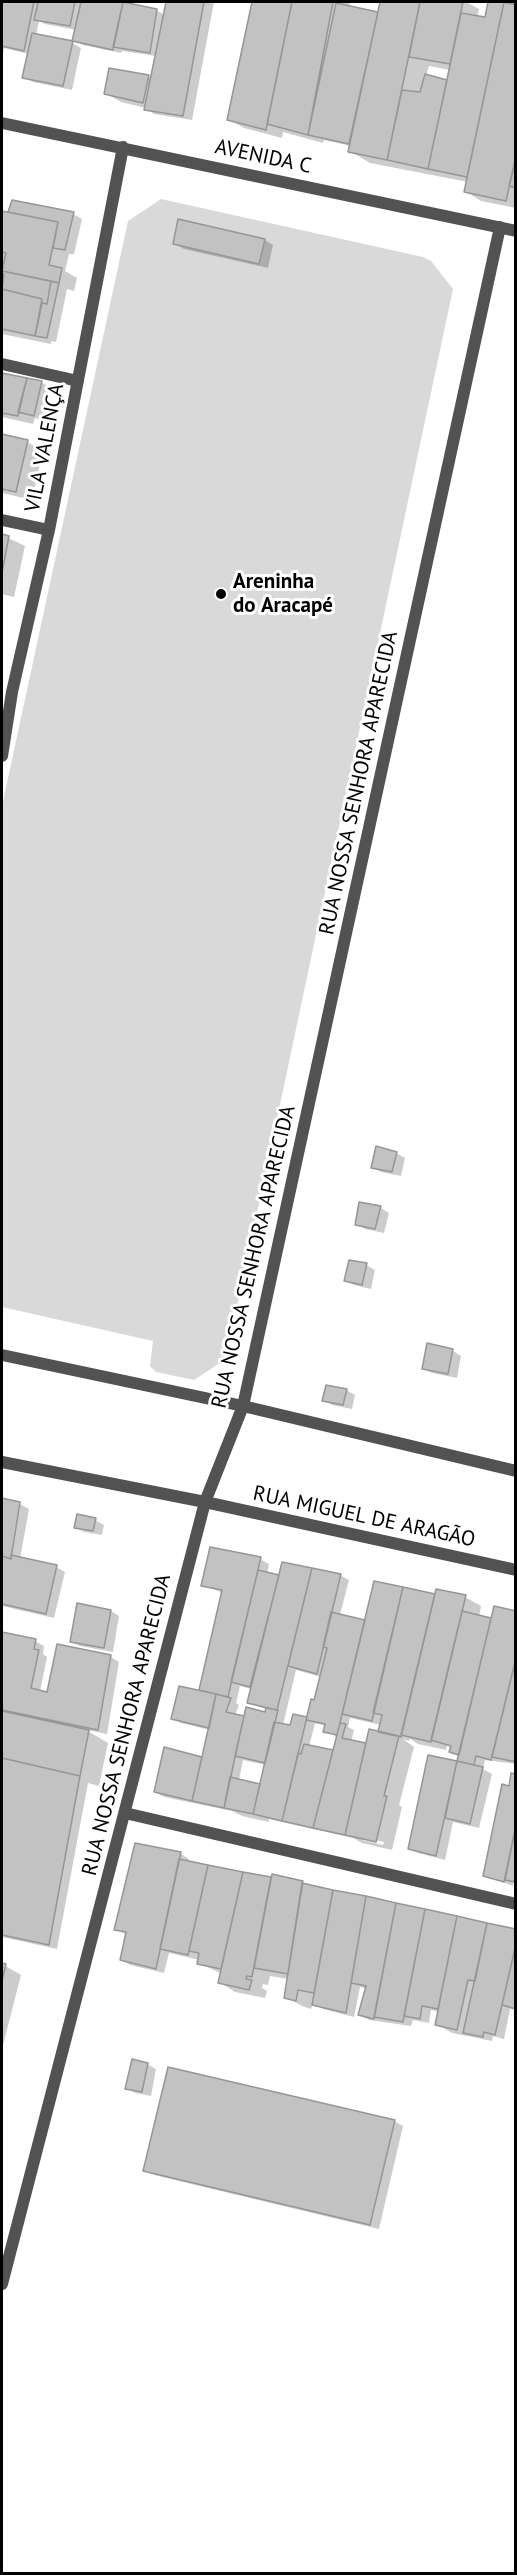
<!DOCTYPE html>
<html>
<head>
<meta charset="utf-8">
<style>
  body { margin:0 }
  #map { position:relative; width:517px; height:2575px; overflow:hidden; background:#fff; font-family:"PT Sans",sans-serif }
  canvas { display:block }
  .frame { position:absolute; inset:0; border:3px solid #000; pointer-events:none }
</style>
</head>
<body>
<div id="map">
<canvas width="517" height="2575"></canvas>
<div class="frame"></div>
</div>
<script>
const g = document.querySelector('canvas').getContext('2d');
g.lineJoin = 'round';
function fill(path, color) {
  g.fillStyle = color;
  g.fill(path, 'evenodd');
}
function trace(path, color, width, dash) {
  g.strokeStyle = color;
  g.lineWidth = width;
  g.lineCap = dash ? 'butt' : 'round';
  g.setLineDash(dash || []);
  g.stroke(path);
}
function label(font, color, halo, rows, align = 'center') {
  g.font = font + ' "PT Sans",sans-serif';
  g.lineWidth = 6;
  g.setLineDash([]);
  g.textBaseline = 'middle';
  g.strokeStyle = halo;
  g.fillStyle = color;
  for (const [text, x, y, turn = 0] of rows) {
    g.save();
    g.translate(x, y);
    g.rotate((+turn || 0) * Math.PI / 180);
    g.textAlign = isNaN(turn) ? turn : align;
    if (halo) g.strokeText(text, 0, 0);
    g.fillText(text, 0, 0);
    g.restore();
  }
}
fill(new Path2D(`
  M161,199l262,58 8,4 22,28 -227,1070 -32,21 -38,-8 -6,-6 3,-25 -151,-34v-501l126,-585z`), '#d9d9d9');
fill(new Path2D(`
  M2,2h130v3l24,5 9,5 3,-13h46l-22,118 -38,-6 -8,-6 -25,-6 -16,-9 5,-23 42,8 4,-22 -34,-5 -1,2 -38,-8 -9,-5 2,-10 -31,-6 -6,-3 -3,14 36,8 9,5 -9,42 -39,-8 -9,-5 5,-23 -25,-6 -2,14z
  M253,2h97l-1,6 30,7 3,-13h84l13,7 -2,9 9,1 3,-16 -8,-1h35v206l-35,-7 -16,-10 3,-9 -98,-19 -20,-12 1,-5 -27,-6 -1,3 -40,-11 -1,6 -38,-10 -16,-9zM429,66l21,4 -2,12 -22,-6z
  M13,201l60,13 9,5 -8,35h-5l-4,17 12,7 -3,13 -7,-2 -11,53 -5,-1v3l-49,-10v-43l7,2 -4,-17 -3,-1v-63l7,1z
  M265,240l8,5 -5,23 -84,-19 -9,-5z
  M2,374l39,8 9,5 -8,33 -7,-2 -2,6 -31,-7z
  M2,436l25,6 16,9 -11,49 -30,-7z
  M2,535l23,11 -11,51 -12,-3z
  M396,1153l9,5 -4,18 -20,-4 -9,-5z
  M360,1204l21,4 8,5 -5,20 -19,-4 -8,-5z
  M366,1265l9,5 -4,19 -17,-4 -9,-5z
  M428,1345l25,6 8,5 -4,22 -25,-5 -9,-5z
  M346,1390l9,5 -3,14 -20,-4 -8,-5z
  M2,1500l18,4 9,5 -9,50 36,8 9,5 -11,46 -52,-12z
  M95,1520l9,5 -2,10 -18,-3 -8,-5z
  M260,1559l9,5 -2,10 13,3 4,-13 56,11 9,5 -9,35 26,6 68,-25 31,1 16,9 -2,11 13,3 24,-8v152l-31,-4 -2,9 9,5 -13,54 -26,-6 -8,38 -27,-7 -9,-5 20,-91 29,6 2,-6 -9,-5 1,-5 -5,-1 -1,4 -28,-6 -8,-5 -1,2 -6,-2 11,8 -15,58 3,2 -10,43 -30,-7 -9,-5 -84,-19v3l-27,-6 -10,-5 -68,-14 -9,-5 48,-34 7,-28 -29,-7 -8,-5 27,-26 23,-99 -20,-8zM296,1670l25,7 -6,25 -7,17 -17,8 -8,-2zM240,1686l11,3 -3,13 19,8v3l-22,5 -10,-3 4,-10 -3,-2zM350,1718l31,7 -1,8 -13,13 -16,-4 3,-12 -6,-3zM315,1723l11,3 -1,5 13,6 -4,14 -25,-4zM243,1760l23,5 -5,21 -22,-6zM362,1837l22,5 -1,3 -21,-5z
  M111,1611l8,5 -6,36 -33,-6 -9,-5z
  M2,1634l33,7 9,5 -1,8 4,3 -7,35 8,2 63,-37 8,5 -12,72 -21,-4 22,13 -9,43 -11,-3 -31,166 -55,-12z
  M516,1776v108l-3,-1v3l-28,-11z
  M136,1845l45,9 8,5 -1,3 328,69v79l-6,-1 -6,30 -11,-3 -1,5 -40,-8 -16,-9 3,-12 -8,-2 -2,13 -16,-3 -2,6 -42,-6 -9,-5 7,-26 -7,-2 -6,30 -31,-8 -10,-6 -2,6 -9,-3 -16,-9 2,-18 -18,-3 -2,9 -5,-1 -1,4 5,3 -2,7 -30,-6 -16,-10 3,-8 -23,-11 1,-3 -31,-7 -5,20 -34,-8 -9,-5 6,-25 -11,-6z
  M2,1964l19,11 -19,74z
  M147,2064l9,5 -5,27 -16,-3 -8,-5z
  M394,2121l9,5 -24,103 -225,-54 -9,-5z`), '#0003');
const building = new Path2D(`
  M2,2h32l-10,49 -22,-5z
  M38,2h37l-5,24 -36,-6z
  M81,2h42l-10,48 -41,-9z
  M123,2l34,7 -7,44 -37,-6z
  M166,2h38l-21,114 -39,-6z
  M252,2h40l-26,128 -39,-10z
  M292,2h41l-25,133 -41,-11z
  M380,2h40l-33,158 -39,-8z
  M420,2h43l-13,62 -41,-7z
  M488,2h16l-37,175 -39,-8 33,-156 24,4z
  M504,2l12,3v152l-10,44 -42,-9z
  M336,3l42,9 -29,132 -41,-9z
  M32,33l41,8 -10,45 -41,-8z
  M109,68l40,7 -6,28 -39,-9z
  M425,74l22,6 -19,89 -41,-9 15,-70 18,2z
  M516,157v31l-7,-2z
  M12,200l62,12 -9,38 -12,-2 5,-26 -50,-10z
  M2,211l56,11 -9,43 13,3 -3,15 -57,-12 4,-18 -4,-1z
  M178,219l87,20 -6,25 -86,-20z
  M2,252l4,1 -4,18z
  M2,271l49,10 -4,23 -5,-1v-4l-40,-10 2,-15h-2z
  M51,281l8,2 -12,55 -12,-2 7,-33 5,1z
  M2,289l40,10 -7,37 -33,-7z
  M2,373l25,5 -9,38 -16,-3z
  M27,378l15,3 -8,35 -16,-4z
  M2,434l26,6 -12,52 -14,-3z
  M2,534l7,2 -7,37z
  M376,1146l21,6 -5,20 -21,-4z
  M359,1202l22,4 -6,23 -20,-4z
  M349,1260l18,3 -5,22 -18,-4z
  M427,1343l26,6 -5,25 -26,-5z
  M326,1385l21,4 -4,16 -21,-4z
  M2,1498l18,4 -9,57 -9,-3z
  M77,1514l19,4 -3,13 -19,-3z
  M210,1547l51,10 -33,140 -29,-7 23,-100 -21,-4z
  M11,1555l46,10 -11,49 -44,-10v-48l9,3z
  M282,1562l30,6 -35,142 -30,-7z
  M312,1568l29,6 -24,100 -29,-8z
  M258,1570l21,5 -29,112 -19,-5z
  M374,1581l29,6 -31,134 -30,-7z
  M403,1587l32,7 -34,143 -23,-5 4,-17 -9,-2z
  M436,1589l30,6 -35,147 -30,-7z
  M77,1603l34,7 -7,38 -34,-6z
  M494,1606l22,5v47l-25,102 -15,-4 -2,9 -17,-4z
  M462,1611l29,7 -32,137 -10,-3 2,-6 -20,-6z
  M331,1612l34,8 -28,115 -14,-3 2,-8 -19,-4 5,-21 3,1 13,-52 -4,-1z
  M2,1632l34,7 -2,10 5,1 -8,38 16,4 10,-48 54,11 -13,75 -96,-20z
  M516,1658v104l-24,-5z
  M179,1686l37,8 -7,34 -38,-9z
  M216,1694l15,4 -5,14 18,4 -20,92 -32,-7z
  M246,1707l19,5 1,-4 12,2 -13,53 -30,-7z
  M2,1711l87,19 -9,46 -78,-18z
  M293,1714l14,3 -25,104 -29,-7 21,-92 16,3z
  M340,1723l6,1 -4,14 24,5 -21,92 -32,-7z
  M369,1729l30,7 -15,60h3l-11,46 -31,-7z
  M304,1744l29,6 -20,78 -31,-7 16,-68 3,1z
  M164,1747l38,10 -10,44 -38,-9z
  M428,1755l29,6 -21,95 -28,-7z
  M2,1758l78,18 -31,169 -47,-10z
  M457,1761l26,6 -13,57 -25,-6z
  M511,1773l5,1v51l-12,57 -21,-6 19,-92 7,2z
  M230,1777l30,7 -7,30 -29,-6z
  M516,1825v57l-11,-2z
  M135,1843l46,9 -25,117 -36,-9 6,-28 -12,-2z
  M179,1859l29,6 -20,90 -28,-6z
  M208,1865l35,7 -22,97 -24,-5 2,-11 -10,-2z
  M243,1872l28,5 -19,100 -5,-1 -1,3 6,1 -3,10 -31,-7z
  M272,1874l31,7 -15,93 -34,-6z
  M302,1883l31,7 -19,103 -16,-3 -2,11 -12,-3z
  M333,1890l33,6 -20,117 -34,-8z
  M366,1896l30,7 -22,116 -16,-4 8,-29 -15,-3z
  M396,1903l29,6 -22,113 -29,-5z
  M425,1909l32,7 -19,93 -16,-3 -2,13 -16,-3z
  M457,1916l30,7 -12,58 -7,-1 -11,50 -22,-5z
  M487,1923l29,6v15l-21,91 -11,-3 -1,5 -20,-4z
  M516,1944v65l-14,-4z
  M2,1963l4,1 -4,17z
  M132,2059l16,4 -6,29 -17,-3z
  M168,2067l227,53 -25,105 -227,-54z`);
fill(building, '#c2c2c2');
trace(building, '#969696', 1.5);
trace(new Path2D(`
  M2,123l514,108
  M2,364l76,17
  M2,520l47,10
  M2,756l10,-64 37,-162 74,-383
  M2,1355l241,51 273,65
  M2,1462l203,40 311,68
  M125,1813l391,91
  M2,2284l203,-782 38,-96 257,-1179`), '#525252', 12);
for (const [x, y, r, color] of [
  [221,594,6,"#000"]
]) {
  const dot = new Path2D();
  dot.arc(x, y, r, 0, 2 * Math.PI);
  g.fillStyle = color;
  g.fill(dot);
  trace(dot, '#fff', 2);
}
label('21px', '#000', '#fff', [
  ["AVENIDA C",263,157,12],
  ["VILA VALENÇA",45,448,-79],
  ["RUA NOSSA SENHORA APARECIDA",359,783,-78],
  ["RUA NOSSA SENHORA APARECIDA",254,1257,-77],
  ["RUA MIGUEL DE ARAGÃO",364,1517,12],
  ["RUA NOSSA SENHORA APARECIDA",127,1725,-76]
]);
label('bold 21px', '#000', '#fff', [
  ["Areninha",233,582],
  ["do Aracapé",233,606]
], 'left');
</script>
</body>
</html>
